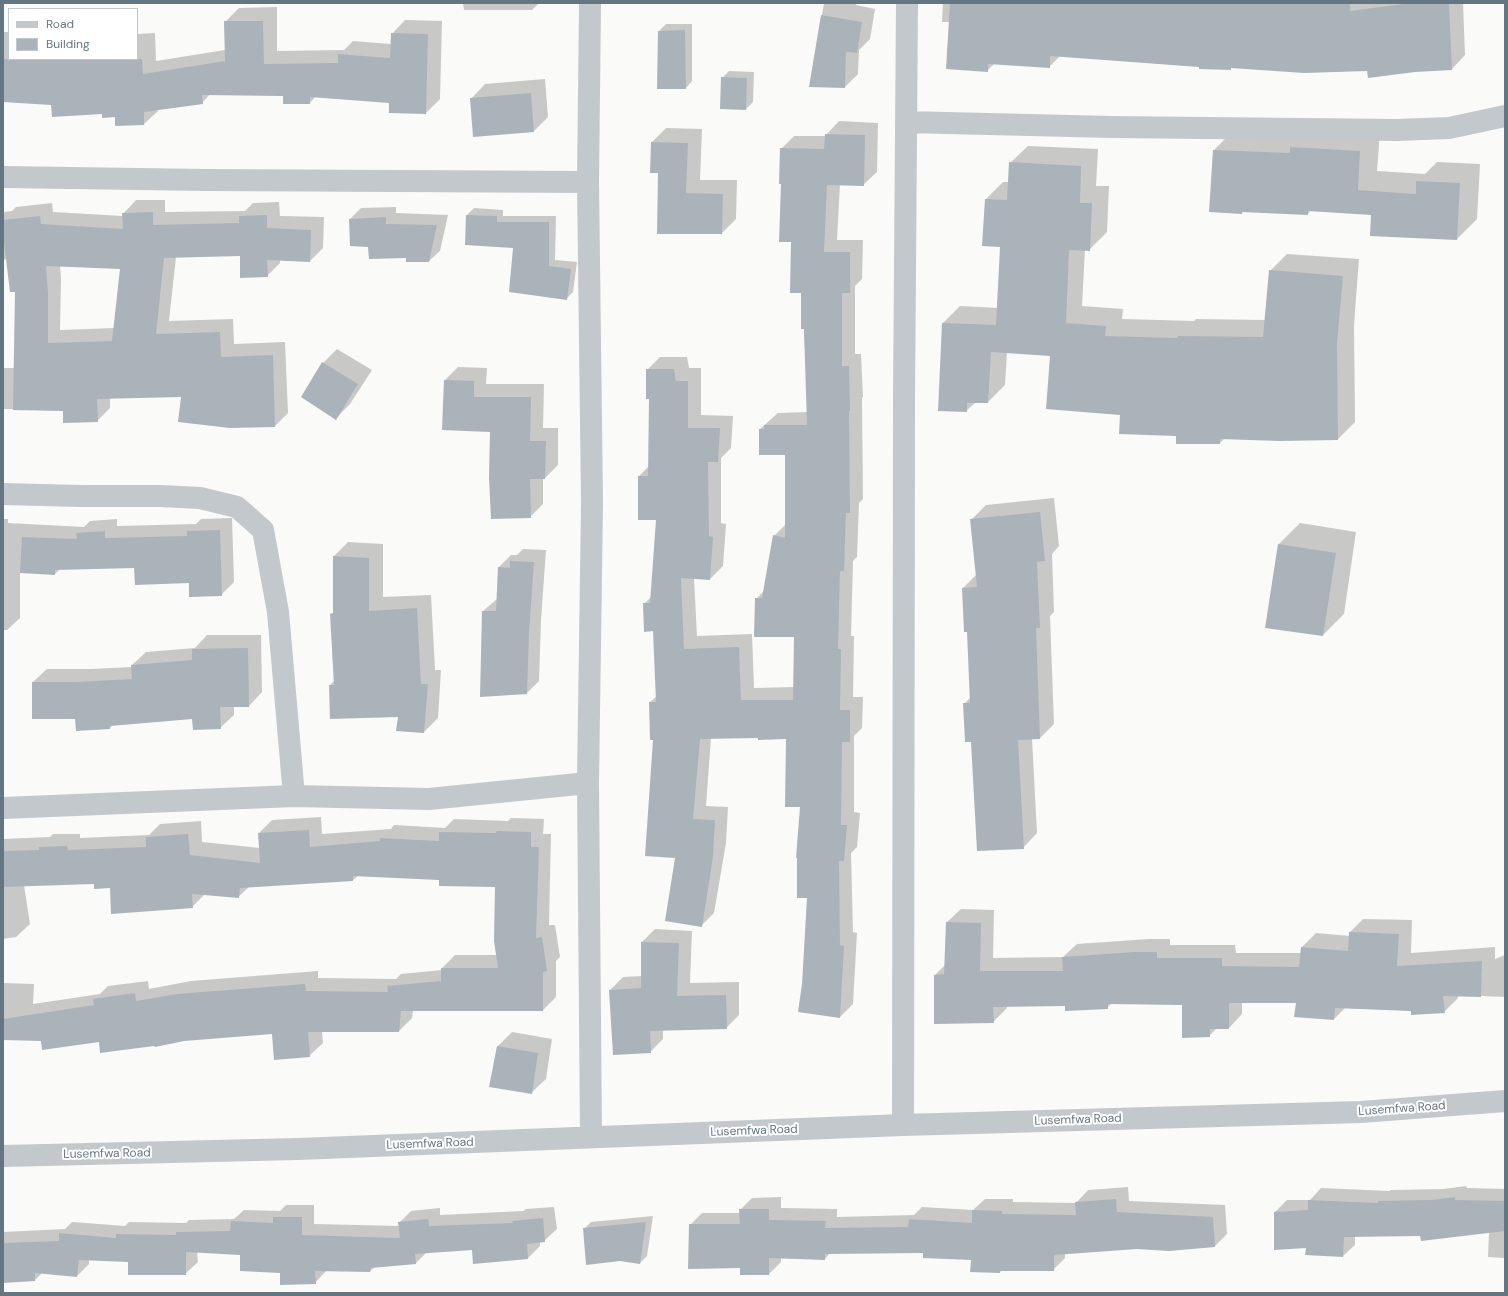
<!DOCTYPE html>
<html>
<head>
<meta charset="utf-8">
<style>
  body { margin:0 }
  #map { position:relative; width:1508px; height:1296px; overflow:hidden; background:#fafaf8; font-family:"DM Sans",sans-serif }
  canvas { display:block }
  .frame { position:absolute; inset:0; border:4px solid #657683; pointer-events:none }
  .legend { position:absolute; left:8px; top:8px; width:130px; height:52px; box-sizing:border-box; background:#fff; border:1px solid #c1c8cd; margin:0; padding:5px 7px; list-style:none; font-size:12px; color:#657683 }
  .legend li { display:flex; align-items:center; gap:8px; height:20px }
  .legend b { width:20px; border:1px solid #c1c8cd }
</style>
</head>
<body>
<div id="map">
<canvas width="1508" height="1296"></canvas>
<div class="frame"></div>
<ul class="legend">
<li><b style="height:5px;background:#c3c8cc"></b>Road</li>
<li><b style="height:11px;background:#aab3b9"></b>Building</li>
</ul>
</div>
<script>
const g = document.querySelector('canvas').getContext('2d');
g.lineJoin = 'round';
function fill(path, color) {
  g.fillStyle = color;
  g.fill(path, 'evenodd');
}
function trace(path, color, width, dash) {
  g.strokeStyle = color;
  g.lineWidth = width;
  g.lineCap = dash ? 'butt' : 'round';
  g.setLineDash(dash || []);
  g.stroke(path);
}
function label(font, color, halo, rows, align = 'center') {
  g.font = font + ' "DM Sans",sans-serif';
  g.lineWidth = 4;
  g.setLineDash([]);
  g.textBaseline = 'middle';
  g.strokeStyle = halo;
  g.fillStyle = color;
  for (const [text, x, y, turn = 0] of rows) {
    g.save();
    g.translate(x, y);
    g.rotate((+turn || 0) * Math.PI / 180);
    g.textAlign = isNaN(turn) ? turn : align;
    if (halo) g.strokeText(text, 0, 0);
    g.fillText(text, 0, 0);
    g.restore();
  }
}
fill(new Path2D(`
  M463,3h76l-7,7h-68z
  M824,3h32v2l19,4 -5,30 -11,11 -1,24 -13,13 -35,-1z
  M943,3h520l2,52 -13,14 -84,1 -136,-3 -2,2 -170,-13 -11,11 -54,-4 -8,8 -37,-49h-8z
  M277,7v44l67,-1 9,-9 38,3 1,-10 13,-14 37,1 -2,78 -14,14 -36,-1v-10l-74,-6 -6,7 -26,-8 -74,-1 -8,9 -44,6v2l-14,13 -41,-11 -51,-9 -49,-3v-69h6v27h128v-25l18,-1 1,28 69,-11v-28l14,-14z
  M666,24h26v57l-6,7 -27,-57z
  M729,71l25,1 -1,30 -7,7 -24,-31z
  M545,79l3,38 -14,14 -63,-32 14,-15z
  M839,121l39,2 -1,49 -14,13 -23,-1 -3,56h26l-1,39 -7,7v68h6l2,43 -1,1 1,101 -4,4 -2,54 -4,4 -2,75h3l-1,61h10l-1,31 -8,8v76l6,1 -3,34 -6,6 2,79 4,1 -4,71 -13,13 -37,-33 5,-87 -7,-91 -14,-68 -28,-1 -48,1 -5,68 22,1 -2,36 -12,70 -13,13 -25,-69 -22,-118 -4,-37 7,-6 -3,-66 -10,-26 8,-8 5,-77 -18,-43 10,-10 1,-68 -3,-28 13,-13h27l2,11h12v47l32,1 -2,32 -10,10v65l5,1 -3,42 -13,13 -16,-1 3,58 55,-2 2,54 40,-1 1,-50 -39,-38 8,-8 10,-55 12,-12v-70h-26v-25l18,-16 30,-1 -6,-120 -10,-50 -10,-59 -1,-34 13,-13h32v-1z
  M666,128l36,1 -2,51h37l-1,39 -14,14 -63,-61 -7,-30z
  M1234,130l146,1 -3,40 48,3 12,-12 43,2 -3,55 -20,20 -85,-25 -61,-4 -3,4 -64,-3 -2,2 -28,-63z
  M1028,146l70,3 -2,37h13l-2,46 -18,18 -4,-1 -3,57 41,3 -1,10 72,2 2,-2 69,1 5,-49 17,-17 72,5 -5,66 1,97 -17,17 -113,-1 -5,5 -43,-8 -56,-21 -70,-59 -44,-3 -2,33 -17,17h-12l-10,9 -23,-88 17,-17 38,2 3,-62 -18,-1 3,-46 17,-17h6l1,-19z
  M136,200h29v12l80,-1 8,-8 26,-1 1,14 44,1 -1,31 -13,13 -30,-1v3l-13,13 -26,-21 -65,2 -7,64 64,-2 1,25 51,-2 3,71 -13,13 -93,-30 -72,2v10l-13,13 -33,-11 -61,-1v-41h12l1,-78 -9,-31 -4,1v-48l9,-1 4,-4 36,-4 1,9 70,4v-2zM60,266l61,2 -6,60 -55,2 1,-52z
  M396,207v6l52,2 -8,36 -11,10 -22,-5 -57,-37 11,-11z
  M474,208l29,2v6h53l-1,44 22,2 -4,30 -6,6 -53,-51 -47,-32z
  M337,349l35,21 -22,34 -14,14 -13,-55z
  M458,367l29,1 -1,16h58l-1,44h15v37l-13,13h-2v26l-13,13 -39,-86 -46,-51z
  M1054,498l5,48 -7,8 2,58 -4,4 4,108 -14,14 -8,1 5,94 -14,15 -51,-107 -8,-37 7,-7 -3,-66 -5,-43 14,-14 -6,-54 15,-15z
  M232,518l2,64 -13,13 -31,-13 -55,-15 -75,2 -5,5 -35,-2v46l-13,12h-4v-111h5v4l76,4 6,-6 27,-2v7l79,-2 5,-5z
  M1300,523l56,9 -12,82 -21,21 -56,-8 12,-83z
  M348,542l35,2v53l48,-2 4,75h6l-3,48 -14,14 -25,-16 -69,-31 5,-5 -4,-66 3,-2v-56z
  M523,549l23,1 -5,70 -2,61 -12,12 -44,-82 14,-12 2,-32 12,-12h6z
  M207,635h54l1,57 -13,14h-15v9l-14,13 -27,-10 -80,6 -3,4 -34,-10 -43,-36 14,-13h44l41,-2v-2l14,-13 49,-4z
  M321,817l1,17 69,-5 3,-4 51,3 9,-9 54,2 3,-3 33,1 -1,15h8l-2,91h6l5,32 -4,4v36l-13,13h-130l-1,8 -13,13h-77l1,12 -14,13 -36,-23 -174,8 -96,-2v-56l31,1 -1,20 67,-10 8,-8 40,-5 1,8 42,-8 127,-10v7l78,1 5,-5 41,-4v-2l13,-13h42l-1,-69 -56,-7 -82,-3 -5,4 -104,7 -11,10 -33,-3 -13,13 -97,-24 -71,2 6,39 -14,13 -13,2v-100l47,-2 3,-3h27v4l69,-3 11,-11 41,-3 1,21 58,6 -1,-15 13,-13z
  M961,909l33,1 -1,48 70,-1 14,-13 72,-5h21v6h65l1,8h65l1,-6 14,-14 34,3v-4l13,-13 49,1 -1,33 84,-6v12l10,-4v42l-47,-2v3l-14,14 -99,-4 -11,11 -37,-17h-55v12l-13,14h-12l-8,8 -26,-32 -71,-1 -5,5 -41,-3 -59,1v2l-14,14 -58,-47 11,-11 1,-42z
  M655,929l37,2 -2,52 49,-1v33l-13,13 -63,2v9l-13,13 -40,-62 13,-13 19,-1v-34z
  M512,1032l40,7 -6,40 -15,14 -34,-46z
  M1466,1186l1,2 38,1v69l-17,-1 1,-25 -134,4v9l-12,11 -36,-9 -32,-35 12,-12h23l11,-12 68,3 2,-1 53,-1z
  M1128,1187l1,14 96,4 2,29 -12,12 -78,2 -72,5v5l-12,12h-51l-2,2 -28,-13 -48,-7 -94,1 -5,6 -44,-2v5l-12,12 -28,-7 -51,-42 12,-12h38v-3l12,-12 29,-1v11l56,1v8l77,-2 8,-8 51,3 12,-11h28v3l63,1 12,-13z
  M286,1205h28v19l86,2 -1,-3 12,-12 29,-3v7l83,-4 3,-2 28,-2 3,22 -13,12h-4v5l-12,12 -55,-9 -46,3 -11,11 -41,4 -5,4 -43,-1 -12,13 -34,-11 -39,-18 -45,-3 1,11 -13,12 -56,-13 -40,-2v5l-12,12 -35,-3 -7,7 -32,2v-50l62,-3 7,-7 53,4 4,-4 57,1 3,-3 45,-1 10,-9 36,1z
  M653,1216l-6,40 -7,7 -56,-34 7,-7z`), '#0003');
fill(new Path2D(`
  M950,3h400v8l61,-8h38l3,67 -37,2 -47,6 -1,-7 -63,2 -73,-5v2l-32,-1v-2l-149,-11v12l-62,-4v8l-42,-3z
  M821,15l41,7 -5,31 -11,-1 -1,36 -36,-1z
  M224,21h39l1,43 74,-1v-9l52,4 1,-25 37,1 -2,80 -37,-1v-10l-79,-6v7h-27v-8l-81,-1 1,9 -59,8v13l-29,1v-9l-13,1v-4l-50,3 -1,-12 -48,-3v-43h139l1,15 82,-13z
  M685,30l1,59h-29l1,-58z
  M721,77l26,1 -1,32 -26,-1z
  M531,93l3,39 -61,5 -3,-39z
  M825,134l40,1 -1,51 -37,-1 -3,67h26v41h-8v73h7l1,45h-1l1,102h-4l-2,58h-4l-2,78h3l-1,61h10v32h-8l-1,83h6l-3,36h-5l1,84 4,1 -4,72 -42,-6 4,-28 5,-86h-10v-40h-1l4,-51h-15l1,-68 -28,1v-2l-58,1 -7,80 22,1 -2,37 -11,70 -37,-6 10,-63 -30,-2 8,-116h-3l-1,-38h7l-3,-71 -9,1 -1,-29h7l6,-83h-18v-44h10l1,-77h-3v-30h28l2,12h12v47h32l-2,34h-10l1,74 4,1 -3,43 -29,-2 3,71 55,-2 2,53h52l1,-63h-40l1,-39h7l11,-63 12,3v-83h-26v-26h5v-4h43l-3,-96h-3v-36h-11l1,-51h-12l2,-58h-2l1,-36 44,1z
  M651,142l37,1 -2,50 37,1 -1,40h-65l1,-61h-8z
  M1290,147l70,4 -2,39 58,4v-13l44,2 -3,57 -87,-4 1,-21 -63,-4v4l-66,-3v2l-33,-2 4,-62 77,3z
  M1009,162l72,4 -1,37h12l-2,48 -21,-1 -3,73 40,3 -1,10 72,2 1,-2 85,1 6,-67 74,6 -6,67 1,97 -58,1 -60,-2v5h-44v-8l-57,-2 1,-19 -74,-6 4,-53 -59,-4 -3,51h-21v9l-29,-1 4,-88 54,2 4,-78 -18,-1 3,-47 22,1z
  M153,212v13l86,-2v-7l28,-1v13l44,2 -1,32 -43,-2 1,17 -28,1v-22l-76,2 -8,76 64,-2 1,25 52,-2 2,72 -45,1 -52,-6 3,-25 -84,2 1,23 -35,1v-12l-50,-1 2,-118h-5l-7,-58v-14l37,-4 1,8 82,5 -1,-16zM46,266l74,3 -8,72 -64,2v-51z
  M466,215l31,1v6h52v44l22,3 -4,31 -58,-8 4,-44 -48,-3z
  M386,217v7l51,1 -8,37h-23v-4l-37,1 -1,-12 -18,-1 -1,-27z
  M322,362l36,22 -22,36 -35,-23z
  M444,380l30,1v16h57l-1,44h16l-1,38h-15l1,39 -40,1 -2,-41 1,-46 -48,-2z
  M1040,512l5,49 -8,1 3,66h-4l4,111 -22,1 6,109 -47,2 -6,-109h-6l-2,-39h7l-3,-71h-3l-2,-44 15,-1 -7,-68z
  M220,530l2,66 -33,1v-14l-54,2 -1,-17 -79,2v5l-35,-2 2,-36 55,2 -1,-6 29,-2v7l82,-2v-5z
  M1278,544l58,9 -13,83 -58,-8z
  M333,556l36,2v53l48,-3 4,76h7l-4,49 -28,-2 2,-14 -68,2 -1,-34h5l-4,-71 3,-1z
  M510,561l24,1 -5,71 -2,61 -47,3 2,-86h14l2,-44 12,1z
  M248,648l1,59h-29l1,22 -28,1 -1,-11 -82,7v3l-34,2 -1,-12h-43v-37h44l56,-3 -1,-14 61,-5v-11z
  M309,830l1,17 70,-6v-3l59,3v-9l57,1 1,-2 34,1v15h8l-3,91 6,-1 5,34 -4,1v39h-142l-2,21h-91l2,25 -36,3 -2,-26 -88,7 -29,6 -1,-1 -54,7 -1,-11 -57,8 -1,-9 -38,-1v-21l91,-14 -1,-6 42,-6 1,8 41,-7 128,-10 1,7 82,1 -1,-6 54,-5v-13h57l-4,-27 1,-54 -56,-1v-6l-86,-4v5l-113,7 -1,10 -47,-4 1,14 -82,6 -1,-26 -16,1v-5l-91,3v-36l36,-1v-3l28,-1 1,4 78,-3v-10l42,-3 2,21 70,8 -2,-30z
  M946,922l35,1 -1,48h83l-1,-14 73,-5h22v6h65v8l77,1 2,-20 47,4 1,-19 50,2 -2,32 85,-5 -1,36 -38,-1 2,17 -34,2v-4l-76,-3 -1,12 -40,-3 2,-14h-67v26h-19v8l-28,1v-33l-74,-1v5l-43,2v-5l-72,1 1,16 -60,1v-49l10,-1z
  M641,942l38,1 -2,53 49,-1 1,34 -77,2 1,22 -38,2 -4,-65 32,-2z
  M497,1046l41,7 -6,41 -43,-7z
  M1455,1197v3l50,1v30l-84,10 -1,-5 -76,1 -1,20 -38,-2 1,-7 -32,2v-38l34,-2v-10l70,3v-2l53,-1z
  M1116,1199l1,13 96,5 2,30 -46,4 -32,-2 -83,6v16h-54v2l-30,-1 1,-12 -48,-2v-5l-98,1v6l-56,-2v17h-29v-7l-52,1 1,-45h51l-1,-15h30v11l57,1 -1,7 83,-1 1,-8 63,4v-13l30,1v3l74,1 -1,-13z
  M273,1217h29v18l98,3 -2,-16 30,-3 1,7 84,-3 -1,-2 31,-3 2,24 -18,2 1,15 -55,5 -1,-14 -57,4 1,10 -45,4 -1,4 -55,-1 1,13 -36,1v-12l-40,-2v-16l-54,-3v23h-58v-13l-49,-2 -2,17 -42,-4v8l-32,2v-40l56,-2v-8l57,5v-4l60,1v-3l54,-1 1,-10 42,2z
  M646,1222l-6,42 -20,-3 -34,4 -3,-37z`), '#aab3b9');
trace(new Path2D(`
  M590,3l-2,179 4,321 -4,280 3,354
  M906,122l205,5 286,3 52,-2 56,-12
  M3,177l202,3 383,2
  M3,494l78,2h79l40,2 37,9 26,23 15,82 16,184
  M3,808l291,-12 135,3 159,-16
  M903,1125l1,-726 3,-396
  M3,1156l295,-7 605,-24 458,-13 144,-11`), '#c3c8cc', 22);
label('12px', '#657683', '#fff', [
  ["Lusemfwa Road",1402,1109,-4],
  ["Lusemfwa Road",1078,1120,-2],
  ["Lusemfwa Road",754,1131,-2],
  ["Lusemfwa Road",430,1144,-2],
  ["Lusemfwa Road",107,1154,-1]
]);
</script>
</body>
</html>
